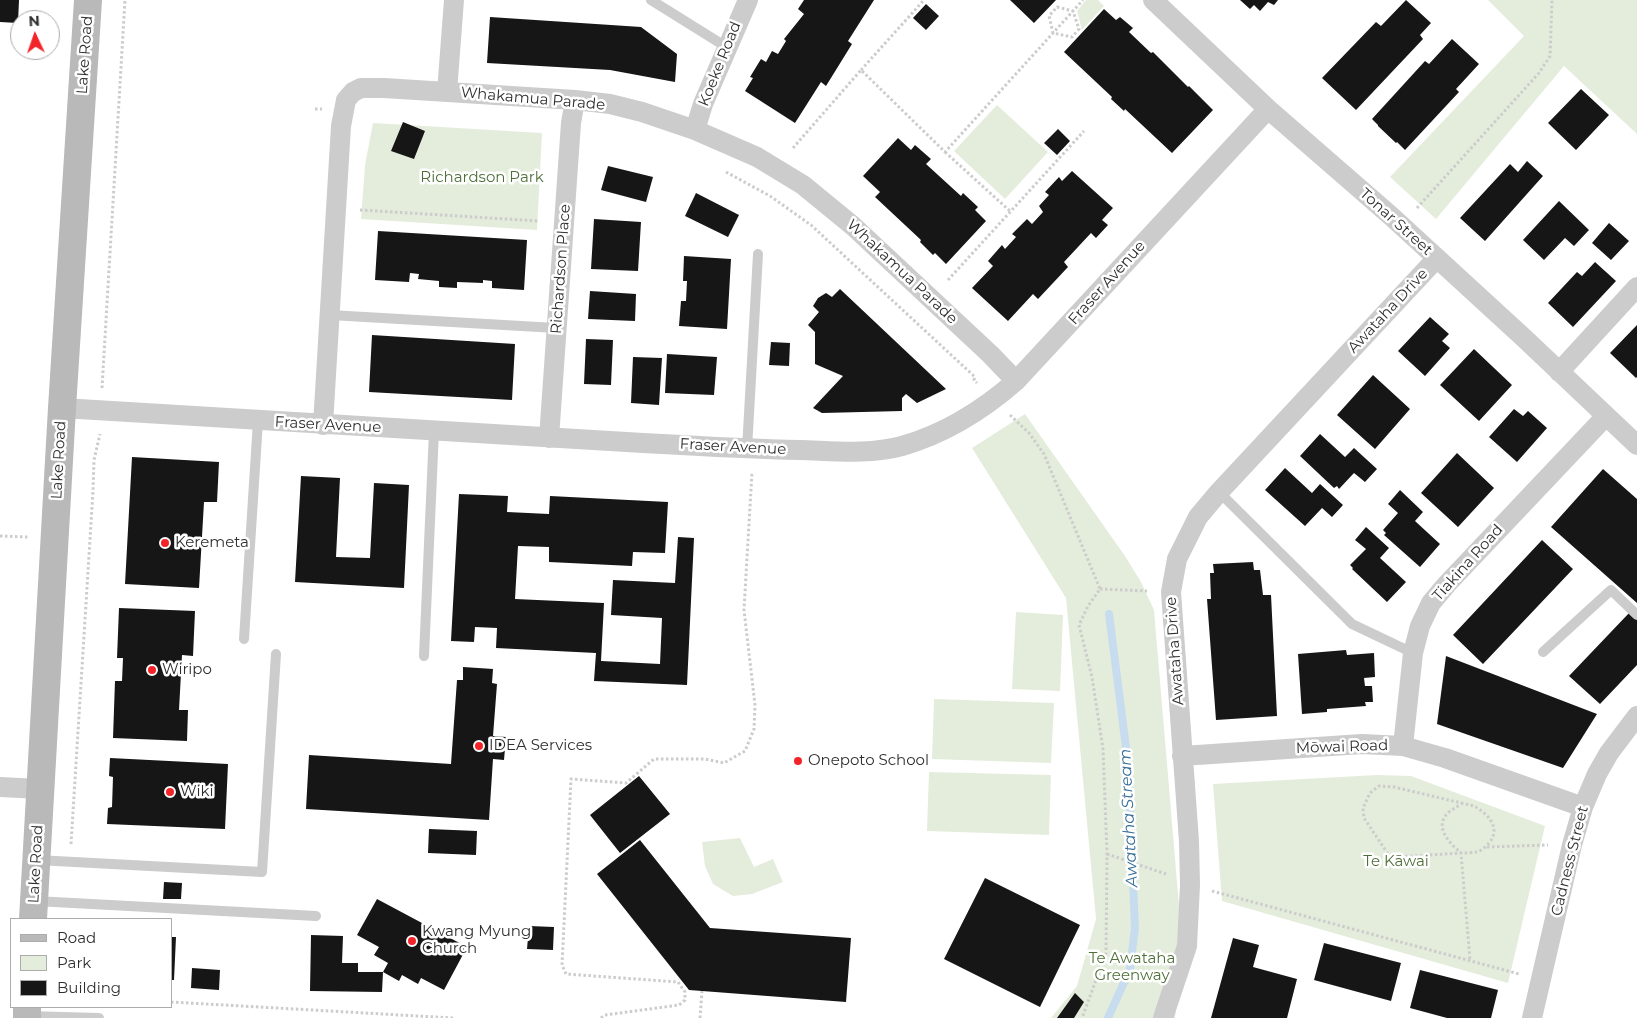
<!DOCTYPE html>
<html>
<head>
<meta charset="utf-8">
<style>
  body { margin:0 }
  #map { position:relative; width:1637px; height:1018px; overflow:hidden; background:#fff; font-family:Montserrat,sans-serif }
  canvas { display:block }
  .legend { position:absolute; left:10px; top:918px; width:162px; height:90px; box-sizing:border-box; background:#fff; border:1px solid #acacac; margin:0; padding:6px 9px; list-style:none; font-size:15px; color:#2f2f2f }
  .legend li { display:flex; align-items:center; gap:10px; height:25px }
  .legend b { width:25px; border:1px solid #acacac }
  .north { position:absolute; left:10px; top:10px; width:50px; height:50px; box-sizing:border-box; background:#fff; border:1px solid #acacac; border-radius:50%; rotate:357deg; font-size:14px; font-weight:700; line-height:20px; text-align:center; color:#2f2f2f }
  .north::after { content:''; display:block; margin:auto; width:18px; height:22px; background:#f32429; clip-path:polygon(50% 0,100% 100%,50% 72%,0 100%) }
</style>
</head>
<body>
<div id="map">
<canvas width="1637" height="1018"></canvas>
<ul class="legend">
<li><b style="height:6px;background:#b9b9b9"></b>Road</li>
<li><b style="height:14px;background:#e4eddc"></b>Park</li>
<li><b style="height:14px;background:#161616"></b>Building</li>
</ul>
<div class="north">N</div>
</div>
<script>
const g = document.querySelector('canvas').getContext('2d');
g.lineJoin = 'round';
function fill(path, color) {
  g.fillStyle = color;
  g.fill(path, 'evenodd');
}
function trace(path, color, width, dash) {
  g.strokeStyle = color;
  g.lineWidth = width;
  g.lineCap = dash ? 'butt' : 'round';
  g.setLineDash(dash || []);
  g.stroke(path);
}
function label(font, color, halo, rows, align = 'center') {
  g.font = font + ' Montserrat,sans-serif';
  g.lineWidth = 5;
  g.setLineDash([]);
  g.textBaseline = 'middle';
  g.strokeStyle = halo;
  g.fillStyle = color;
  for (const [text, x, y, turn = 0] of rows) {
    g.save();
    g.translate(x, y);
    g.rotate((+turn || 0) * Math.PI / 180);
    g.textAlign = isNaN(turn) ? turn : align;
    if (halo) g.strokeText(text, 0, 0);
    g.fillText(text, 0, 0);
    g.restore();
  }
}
fill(new Path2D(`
  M1086,0h12l6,6 -22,24 -5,-19z
  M1488,0h149v134l-73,-68 -128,153 -46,-42 134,-141z
  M997,105l51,47 -43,47 -51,-48z
  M373,123l169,10 -5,97 -176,-11 4,-54z
  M1025,414l100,142 16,26 13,28 29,343 -8,65h-124l26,-32 19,-67 -30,-321 -94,-150z
  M1016,612l47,3 -3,76 -48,-2z
  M934,699l120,4 -3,60 -119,-4z
  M929,772l122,3 -2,60 -122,-4z
  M1377,775l34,1 134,50 -37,157 -286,-82 -9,-117z
  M740,838l14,29 19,-8 10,23 -31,12 -19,2 -20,-12 -8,-18 -3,-24z`), '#e4eddc');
trace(new Path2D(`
  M1108,1018l22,-49 5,-41 -7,-165 -19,-149`), '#c7ddef', 8);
fill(new Path2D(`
  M0,0h19l-1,23 -18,-1z
  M804,0h70l-26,41 4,3 -26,42 -5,-4 -26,41 -50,-32 8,-13 -3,-1 11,-18 5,3 6,-11 6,3 8,-13 -2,-2 20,-25 -6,-5z
  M1010,0h46l-22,23z
  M1240,0h38l-4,5 -6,-3 -8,9 -6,-6 -4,4z
  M1406,0l25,23 -11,12 3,4 -67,71 -34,-32 54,-56 5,4z
  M926,4l13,12 -13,14 -13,-12z
  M1104,9l12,11 4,-3 13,11 -4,4 22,21 2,-1 35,35 1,-1 24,24 -41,43 -47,-44 -1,2 -13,-12 1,-2 -48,-45z
  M490,17l151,10 36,27 -2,28 -65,-12 -123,-7z
  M1452,39l27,25 -23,25 3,3 -54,58 -8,-8 -1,1 -18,-17v-1l-6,-6 53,-58 4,3z
  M1581,89l28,26 -33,35 -28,-27z
  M403,122l22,9 -11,28 -23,-8z
  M1058,129l12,12 -13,14 -13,-12z
  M898,138l13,12 4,-5 16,14 -5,5 35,32 2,-3 15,14 -3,3 11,11 -40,43 -11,-11 -2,2 -13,-13 1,-2 -46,-43 5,-5 -17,-16z
  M1527,161l16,15 -58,65 -25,-23 50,-54 8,8z
  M608,166l45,11 -7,25 -45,-12z
  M1072,171l41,37 -11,12 6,5 -12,13 -5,-5 -27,29 4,5 -30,32 -5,-5 -25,27 -36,-33 21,-22 -5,-5 14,-16 3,4 11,-12 -4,-3 15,-15 5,5 11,-12 -4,-6 10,-11 -4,-3 14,-15 3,4z
  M696,193l43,22 -11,22 -43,-21z
  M1559,201l30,29 -15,16 -9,-8 -21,22 -21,-20z
  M594,219l47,3 -3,49 -47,-2z
  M1609,223l20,18 -18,19 -19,-17z
  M378,231l149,9 -3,50 -32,-2v-7l-9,-1v3l-26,-1v6l-18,-1v-6l-21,-2 1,-5 -9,-1 -1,9 -34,-2z
  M684,256l47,3 -4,70 -48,-3 2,-25h5l1,-20h-4z
  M1595,262l21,19 -43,46 -25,-24 29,-31 5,4z
  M840,289l106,100 -29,14 -11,-9 -4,4v13l-80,2 -9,-5 30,-32 -28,-12v-32l-7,-7 11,-13 -6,-6 5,-8 8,-5 6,4z
  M590,291l46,3 -1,27 -47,-2z
  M1430,317l19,17 -7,7 8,7 -25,28 -27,-25z
  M1637,325v52l-1,1 -26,-25z
  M372,335l143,9 -3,56 -143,-8z
  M586,339l27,1 -2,45 -27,-1z
  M771,342l19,1 -1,23 -20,-1z
  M1474,349l38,36 -33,36 -39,-36z
  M667,354l50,3 -3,38 -49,-2z
  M633,357l29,1 -3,47 -28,-2z
  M1373,375l37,34 -35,40 -38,-34z
  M1514,409l9,7 5,-5 19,17 -30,34 -28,-25z
  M1320,434l25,23 9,-9 23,21 -12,13 -11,-9 -15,16 -2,-3 -3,2 -34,-32z
  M1457,453l37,35 -36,39 -37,-34z
  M132,457l87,5 -2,40h-13l-5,86 -74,-4z
  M1285,468l27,25 8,-9 23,21 -11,12 -10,-9 -17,18 -40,-36z
  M1603,469l34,30v104l-86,-76z
  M301,476l39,2 -4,79 34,1 4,-75 35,2 -5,103 -109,-6z
  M1400,490l23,22 -8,9 25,23 -20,23 -36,-32 2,-2 -3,-3 15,-17 -10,-9z
  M459,494l49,2 -1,16 42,2 1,-18 118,6 -3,51 -32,-1 -1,14 -83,-4v-15l-31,-1 -3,53 89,4 -3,58 59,3 2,-46 -51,-3 2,-35 62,3 3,-46 16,1 -7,147 -93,-4 2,-28 -100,-5 1,-20 -22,-1 -1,15 -23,-1z
  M1366,527l23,21 -9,10 26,24 -19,20 -35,-33 1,-1 -3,-3 16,-16 -11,-9z
  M1542,540l31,29 -90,95 -30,-29z
  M1253,562l1,8h6l3,25h8l6,121 -61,4 -9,-121h4l-1,-26h4l-1,-9z
  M119,608l76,3 -2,45 -11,-1 -3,55h9l-1,31 -74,-3 2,-57h7l1,-23h-6z
  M1630,612l7,7v46l-37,39 -31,-28z
  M1346,650l1,5 27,-2 1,24 -11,1 1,8h7l1,16h-8l1,4 -39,3v3l-25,2 -4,-60z
  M1446,656l151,58 -34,54 -126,-44z
  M463,667l30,2 -1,14 5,1 -4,52 13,1 -2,23 -11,-1 -4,61 -183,-11 3,-54 142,9 6,-84h6z
  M110,758l118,6 -3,65 -118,-5 1,-16 4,-1 1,-30 -4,-1z
  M639,776l31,38 -50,39 -30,-38z
  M429,829l48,2 -1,24 -48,-2z
  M640,840l70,88 141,10 -5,64 -157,-12 -92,-116z
  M985,878l95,47 -40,82 -96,-48z
  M164,882l18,1 -1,16h-18z
  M377,899l90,48 -23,43 -23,-12 -3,6 -16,-9 -3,6 -16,-9 5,-9 -14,-8 5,-8 -22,-12z
  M529,926l25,1 -1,23 -26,-1z
  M311,935l32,1 -1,27h16v9h25l-1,20 -72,-1z
  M171,937h5l-2,43h-3z
  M1233,938l26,7 -6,22 44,12 -10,39h-76z
  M1324,943l77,20 -10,38 -77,-21z
  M192,968l28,2 -1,20 -28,-2z
  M1420,970l78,20 -7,28h-44l-37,-10z
  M1075,993l9,9 -10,16h-17z`), '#161616');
trace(new Path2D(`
  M1057,7l16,4 6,18 -7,8 -19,-4 -4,-17z
  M861,70l63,-70
  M315,109h7
  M793,148l68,-78 84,82 138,-152
  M945,152l66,60
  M726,172l44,24 41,29 164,152 -1,3 3,3
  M1417,208l122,-135 11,-17 2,-56
  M360,210l179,11
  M948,280l136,-149
  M102,388l23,-388
  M1010,415l19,18 15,21 56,135 -12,17 -9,19 13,52 11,72 4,105 -1,99 -24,65
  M0,536l28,1
  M1100,589l47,2
  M1463,803c-5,3 -10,6 -14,9 -16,14 0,31 12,41 5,0 11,0 15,-1 5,-1 10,-5 13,-9 13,-15 -2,-30 -15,-37l-80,-19 -15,-1 -9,7 -7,15 1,10 24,36 9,3 64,-4 9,107
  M71,844l22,-353 1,-31 6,-26
  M1487,847l61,-2
  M1107,854l59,20
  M1212,891l307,83
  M171,1002l282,16
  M601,1018l4,-3 74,-10 6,-5v-8l-7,-10 -112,-8 -4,-9 9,-186 55,4 28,-24h51l19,4 21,-12 9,-22 1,-24 -11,-95 8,-138
  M700,1018l2,-27`), '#ccc', 3, [2.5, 2.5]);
trace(new Path2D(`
  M651,0l77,48
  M330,315l226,13
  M747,449l11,-195
  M1219,492l133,132 61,29
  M244,639l14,-218
  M1543,652l68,-62 26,25
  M424,656l10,-225
  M37,860l225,12 14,-218
  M35,901l281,15
  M27,1016l72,2`), '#ccc', 10);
trace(new Path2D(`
  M1153,0l115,109 123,107 133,122 113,107
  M447,92l7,-92
  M695,130l8,-26 45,-104
  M1559,372l78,-85
  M62,408c194,13 388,24 581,35 53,3 105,6 157,7 34,1 69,5 102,-4 42,-12 82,-37 114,-65l252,-272
  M323,425l18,-299 5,-26 7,-8 8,-4h23l191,12 35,4 32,8 53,18 62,27 46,28 50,41 137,128 26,27
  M549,438l22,-315 4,-23
  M1403,746l10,-93 7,-27 11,-23 16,-19 159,-168
  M1182,756l180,-12 41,2 42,12 138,49
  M0,787l40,2
  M1163,1018l24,-72 3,-61 -1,-44 -18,-249 6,-33 21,-42 21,-25 218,-234
  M1532,1018l40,-173 11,-38 14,-33 12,-21 28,-37`), '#ccc', 20);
trace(new Path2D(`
  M33,919l29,-511 26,-408
  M27,1018v-11`), '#b9b9b9', 28);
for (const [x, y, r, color] of [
  [165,543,5,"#f32429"],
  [152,670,5,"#f32429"],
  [479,746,5,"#f32429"],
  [798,761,5,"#f32429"],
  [170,792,5,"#f32429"],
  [412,941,5,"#f32429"]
]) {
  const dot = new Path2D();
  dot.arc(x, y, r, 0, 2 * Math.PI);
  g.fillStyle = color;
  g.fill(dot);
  trace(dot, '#fff', 2);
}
label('15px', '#2f2f2f', '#fff', [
  ["Lake Road",85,55,-86],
  ["Koeke Road",720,64,-68],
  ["Whakamua Parade",533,99,5],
  ["Tonar Street",1396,222,42],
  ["Richardson Place",561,269,-86],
  ["Whakamua Parade",902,272,43],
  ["Fraser Avenue",1107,283,-48],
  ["Awataha Drive",1388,311,-47],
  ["Fraser Avenue",328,425,3],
  ["Fraser Avenue",733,447,3],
  ["Lake Road",59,460,-87],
  ["Tiakina Road",1468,563,-48],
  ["Awataha Drive",1175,651,-94],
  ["Mōwai Road",1342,747,-2],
  ["Cadness Street",1570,861,-76],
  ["Lake Road",36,864,-87]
]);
label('15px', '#4f6f39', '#fff', [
  ["Richardson Park",482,178],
  ["Te Kāwai",1396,862],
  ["Te Awataha",1132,959],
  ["Greenway",1132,976]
]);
label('15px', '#2f2f2f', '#fff', [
  ["Keremeta",175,543],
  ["Wiripo",162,670],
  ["IDEA Services",489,746],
  ["Onepoto School",808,761],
  ["Wiki",180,792],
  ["Kwang Myung",422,932],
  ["Church",422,949]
], 'left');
label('italic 16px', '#366d98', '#fff', [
  ["Awataha Stream",1129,818,-93]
]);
</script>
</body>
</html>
